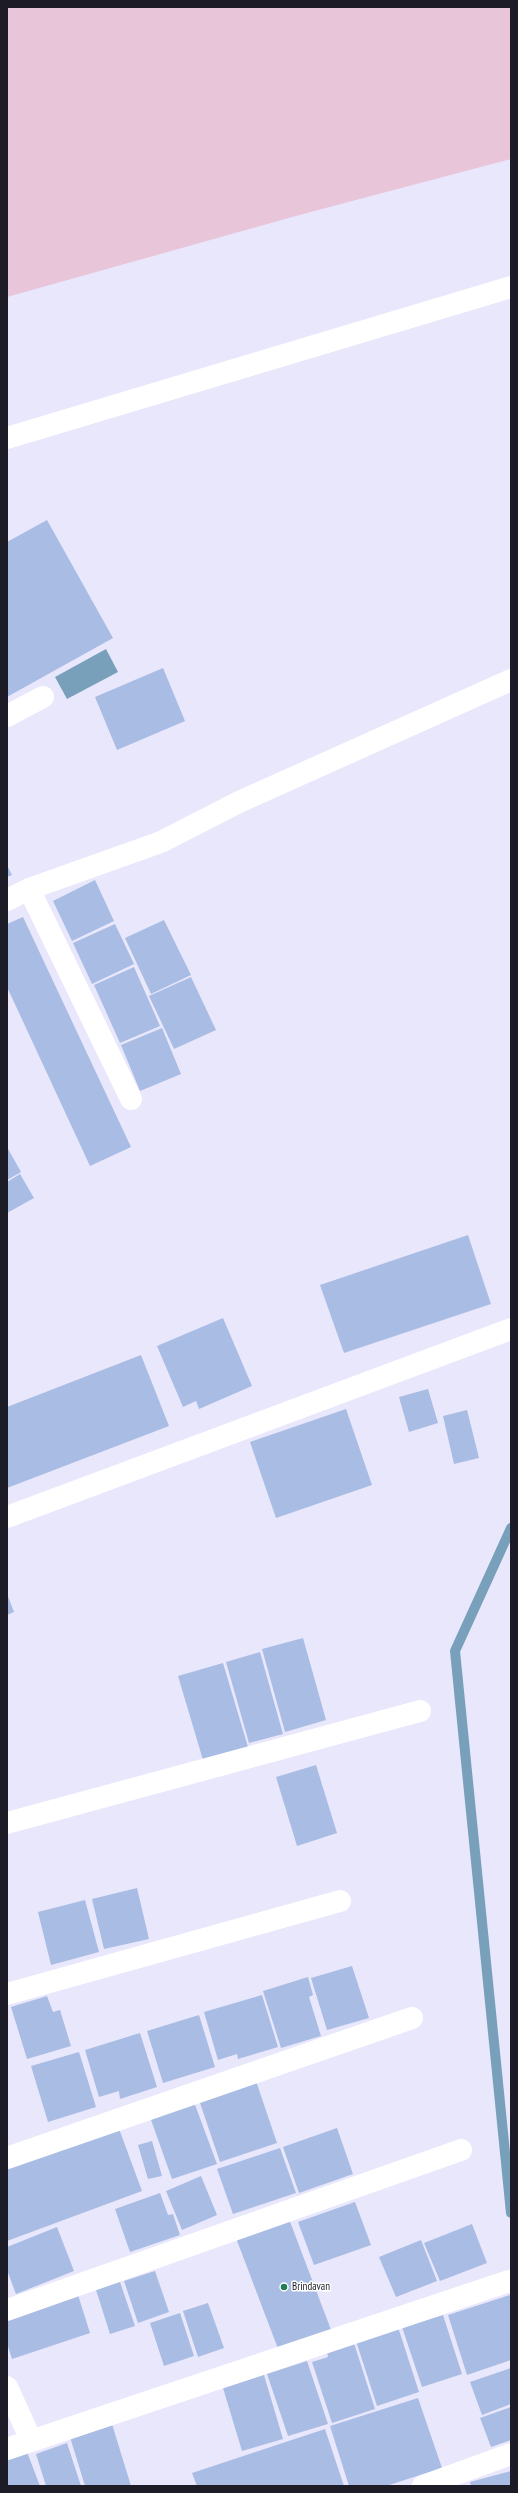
<!DOCTYPE html>
<html>
<head>
<meta charset="utf-8">
<style>
  body { margin:0 }
  #map { position:relative; width:518px; height:2493px; overflow:hidden; background:#e9e7fc; font-family:"PT Sans Narrow",sans-serif }
  canvas { display:block }
  .frame { position:absolute; inset:0; border:8px solid #1c1b26; pointer-events:none }
</style>
</head>
<body>
<div id="map">
<canvas width="518" height="2493"></canvas>
<div class="frame"></div>
</div>
<script>
const g = document.querySelector('canvas').getContext('2d');
g.lineJoin = 'round';
function fill(path, color) {
  g.fillStyle = color;
  g.fill(path, 'evenodd');
}
function trace(path, color, width, dash) {
  g.strokeStyle = color;
  g.lineWidth = width;
  g.lineCap = dash ? 'butt' : 'round';
  g.setLineDash(dash || []);
  g.stroke(path);
}
function label(font, color, halo, rows, align = 'center') {
  g.font = font + ' "PT Sans Narrow",sans-serif';
  g.lineWidth = 3;
  g.setLineDash([]);
  g.textBaseline = 'middle';
  g.strokeStyle = halo;
  g.fillStyle = color;
  for (const [text, x, y, turn = 0] of rows) {
    g.save();
    g.translate(x, y);
    g.rotate((+turn || 0) * Math.PI / 180);
    g.textAlign = isNaN(turn) ? turn : align;
    if (halo) g.strokeText(text, 0, 0);
    g.fillText(text, 0, 0);
    g.restore();
  }
}
fill(new Path2D(`
  M7,7h504v152l-208,55 -296,83z`), '#e8c5d9');
fill(new Path2D(`
  M106,649l12,23 -51,27 -12,-22z`), '#78a0bb');
trace(new Path2D(`
  M511,1528l-56,123 56,562`), '#78a0bb', 10);
fill(new Path2D(`
  M47,520l66,118 -106,59v-155z
  M163,668l22,53 -68,29 -22,-53z
  M7,865l5,10 -5,2z
  M95,880l19,41 -42,20 -19,-40z
  M23,917l108,230 -41,19 -83,-179v-63z
  M164,920l27,55 -40,19 -26,-56z
  M115,924l19,40 -42,20 -19,-41z
  M134,967l26,59 -40,17 -26,-58z
  M191,977l25,53 -42,19 -25,-53z
  M162,1028l19,46 -41,17 -19,-46z
  M7,1147l14,25 -14,8z
  M20,1174l14,24 -27,15v-31z
  M468,1235l23,69 -147,49 -24,-68z
  M223,1318l29,68 -53,23 -3,-8 -13,6 -26,-61z
  M141,1355l28,71 -162,62v-81z
  M428,1389l10,34 -29,9 -10,-35z
  M346,1409l26,76 -96,33 -26,-76z
  M467,1410l12,48 -25,6 -11,-48z
  M7,1594l7,18 -7,3z
  M303,1638l23,82 -41,12 -23,-83z
  M260,1652l23,82 -34,9 -23,-81z
  M223,1663l25,84 -45,13 -25,-84z
  M316,1765l21,68 -40,13 -21,-69z
  M137,1888l12,51 -45,10 -12,-50z
  M85,1900l14,52 -48,13 -13,-53z
  M352,1966l17,52 -42,12 -16,-52z
  M308,1977l5,18 -4,2 12,39 -40,12 -18,-57z
  M262,1995l16,52 -40,12 -1,-5 -19,6 -14,-48z
  M47,1996l6,16 7,-2 11,36 -44,13 -16,-52z
  M199,2015l16,52 -52,16 -16,-52z
  M140,2033l17,54 -37,12 -1,-8 -20,6 -14,-47z
  M79,2052l17,55 -48,15 -17,-56z
  M256,2081l21,62 -57,19 -21,-62z
  M194,2102l23,62 -45,15 -22,-62z
  M118,2126l24,65 -135,50v-74z
  M337,2128l16,46 -54,19 -16,-46z
  M152,2141l10,35 -14,3 -10,-34z
  M280,2148l16,45 -63,21 -16,-45z
  M201,2176l16,39 -35,15 -16,-39z
  M160,2193l8,22 5,-1 7,21 -50,17 -15,-43z
  M355,2202l16,43 -57,20 -16,-43z
  M289,2219l44,116 -53,19 -44,-116z
  M472,2224l15,39 -47,18 -16,-38z
  M57,2227l17,44 -58,23 -9,-24v-23z
  M421,2240l16,41 -41,16 -17,-40z
  M155,2271l14,41 -31,11 -14,-42z
  M120,2282l15,44 -25,8 -14,-44z
  M78,2295l12,38 -78,26 -5,-16v-24z
  M510,2295l1,65 -44,15 -19,-60z
  M208,2303l16,45 -26,9 -15,-46z
  M180,2313l14,43 -30,10 -14,-43z
  M443,2315l19,59 -40,13 -20,-60z
  M398,2327l21,65 -42,14 -21,-65z
  M354,2343l21,66 -43,14 -20,-61 16,-5 -1,-5z
  M307,2361l21,63 -40,12 -21,-62z
  M511,2368v36l-29,11 -12,-33z
  M264,2375l19,64 -41,12 -19,-63z
  M418,2398l24,70 -56,18h-37l-19,-60z
  M511,2407v33l-20,7 -11,-29z
  M112,2424l19,62h-46l-15,-49z
  M325,2429l19,57h-147l-5,-13z
  M67,2443l14,43h-35l-10,-32z
  M27,2452l13,34h-33v-27z
  M511,2471v15h-40l-1,-4z`), '#a9bce3');
trace(new Path2D(`
  M7,438l504,-151
  M7,716l36,-19
  M29,889l102,210
  M7,900l22,-11 132,-47 78,-40 272,-122
  M7,1517l504,-188
  M7,1823l413,-112
  M7,1994l333,-93
  M7,2158l405,-140
  M7,2310l454,-160
  M7,2387l24,53
  M7,2449l502,-168
  M423,2486l88,-32`), '#fff', 22);
for (const [x, y, r, color] of [
  [284,2287,4,"#1f7f57"]
]) {
  const dot = new Path2D();
  dot.arc(x, y, r, 0, 2 * Math.PI);
  g.fillStyle = color;
  g.fill(dot);
  trace(dot, '#fff', 1.5);
}
label('11px', '#1c1b26', '#fff', [
  ["Brindavan",292,2287]
], 'left');
</script>
</body>
</html>
